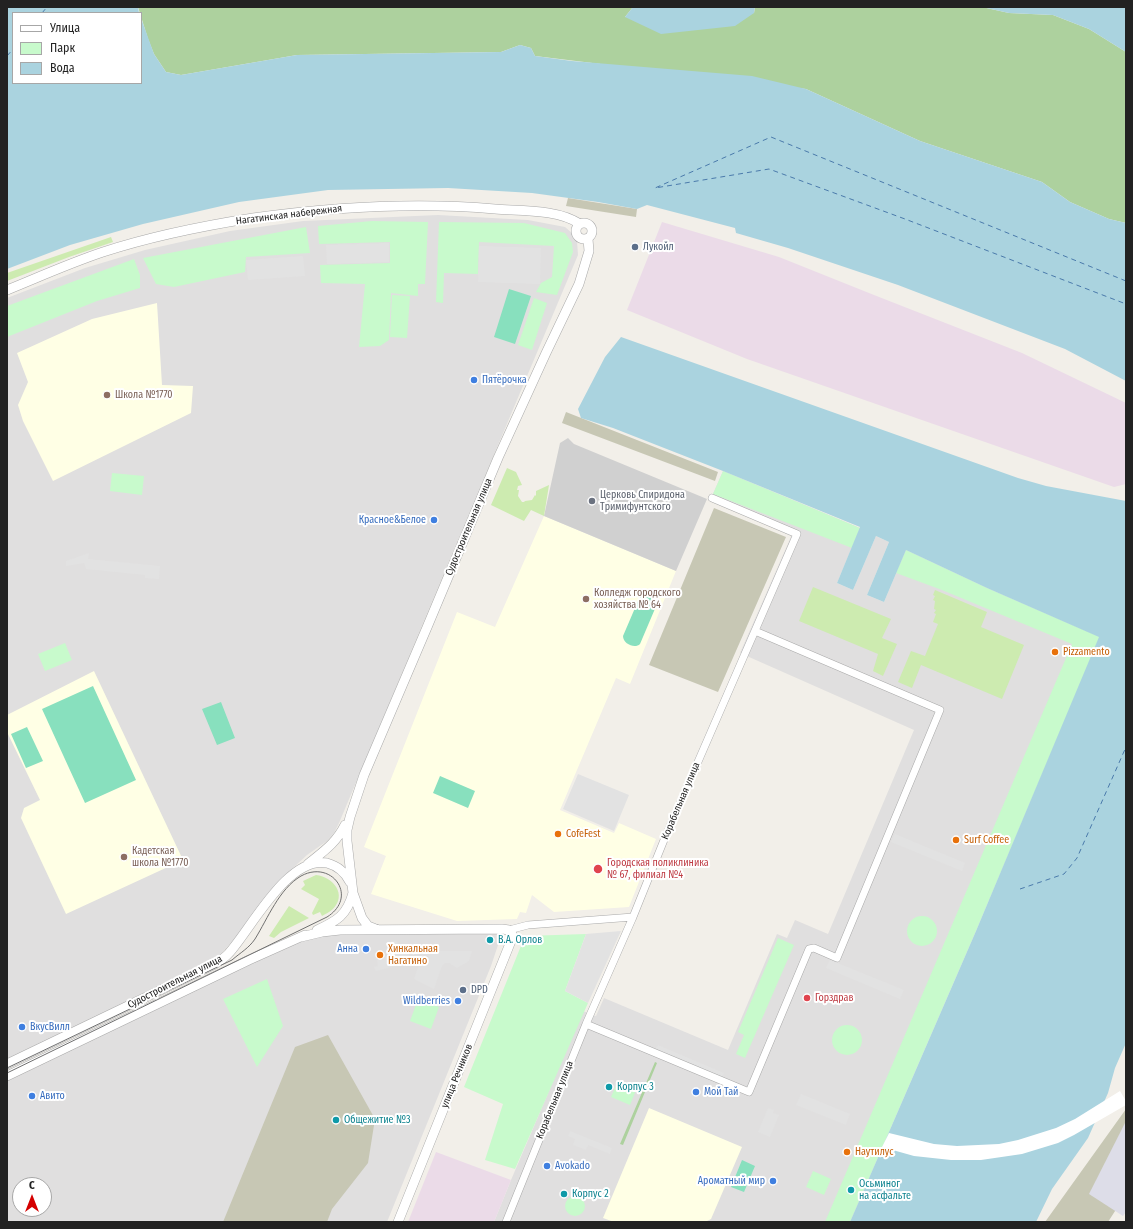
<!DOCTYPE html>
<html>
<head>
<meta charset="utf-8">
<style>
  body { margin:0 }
  #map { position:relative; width:1133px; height:1229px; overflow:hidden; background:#f2efe9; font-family:"Fira Sans Condensed",sans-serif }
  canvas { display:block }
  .frame { position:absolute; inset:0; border:8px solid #222; pointer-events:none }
  .legend { position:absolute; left:12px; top:12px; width:130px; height:72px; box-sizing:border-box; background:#fff; border:1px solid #a7a7a7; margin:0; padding:5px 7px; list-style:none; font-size:12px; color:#222 }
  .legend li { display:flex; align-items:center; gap:8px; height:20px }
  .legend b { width:20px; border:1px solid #a7a7a7 }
  .north { position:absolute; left:12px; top:1177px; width:40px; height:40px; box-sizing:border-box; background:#fff; border:1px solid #a7a7a7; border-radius:50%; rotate:0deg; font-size:11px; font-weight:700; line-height:16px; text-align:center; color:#222 }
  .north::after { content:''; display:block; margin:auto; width:14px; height:18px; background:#d40000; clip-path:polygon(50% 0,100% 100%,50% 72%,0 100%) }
</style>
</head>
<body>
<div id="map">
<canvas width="1133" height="1229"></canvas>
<div class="frame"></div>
<ul class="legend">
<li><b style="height:5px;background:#fff"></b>Улица</li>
<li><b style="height:11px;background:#c8facc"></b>Парк</li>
<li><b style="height:11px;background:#aad3df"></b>Вода</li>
</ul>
<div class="north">С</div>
</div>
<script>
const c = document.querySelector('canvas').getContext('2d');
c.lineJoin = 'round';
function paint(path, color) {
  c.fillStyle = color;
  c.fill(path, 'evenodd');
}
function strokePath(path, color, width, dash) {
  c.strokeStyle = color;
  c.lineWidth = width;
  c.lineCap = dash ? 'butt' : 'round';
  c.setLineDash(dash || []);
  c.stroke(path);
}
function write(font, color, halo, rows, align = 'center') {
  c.font = font + ' "Fira Sans Condensed",sans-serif';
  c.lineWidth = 4;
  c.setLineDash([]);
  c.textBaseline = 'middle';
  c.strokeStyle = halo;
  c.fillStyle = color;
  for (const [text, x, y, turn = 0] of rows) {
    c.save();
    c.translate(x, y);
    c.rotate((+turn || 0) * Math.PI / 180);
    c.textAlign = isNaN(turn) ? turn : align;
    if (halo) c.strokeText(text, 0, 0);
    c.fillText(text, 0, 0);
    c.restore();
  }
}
const residential = new Path2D(`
  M438,215L528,220L565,227L572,233L577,241L578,255L339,823L334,833L327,841L307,855L276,884L237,936L220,955L205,966L7,1060V298L85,268L145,250L230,231L303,221Z
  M723,471L860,528L837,583L853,590L876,536L889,542L867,595L884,602L906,550L987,588L1100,637L850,1222H494L511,1180L583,1011L596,1016L604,998L728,1050L777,934L787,938L795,920L828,934L914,730L740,653L793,532L712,496Z
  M497,932L499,934L500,939L491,966L387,1222H7V1080L295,943L332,934ZM20,1185H44V1209H20Z`);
const industrial = new Path2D(`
  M662,222L779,257L874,295L1022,353L1126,403V484L1114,487L747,359L627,310Z
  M436,1152L511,1180L494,1222H408Z`);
const education = new Path2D(`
  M157,303L162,385L193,386L191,413L53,481L23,421L18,405L28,382L17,353L92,319Z
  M544,516L676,571L630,684L616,678L560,810L614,833L619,823L656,839L629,907L554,912L532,895L526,913L520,912L517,919L457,921L371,894L386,856L364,847L457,612L495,627Z
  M94,671L183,860L66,914L21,818L24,808L40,800L7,732V715Z
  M649,1108L742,1147L711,1219L705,1222H614L603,1218Z`);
const religious = new Path2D(`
  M568,438L574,444L707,499L676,571L544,516L560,443Z`);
const construction = new Path2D(`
  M568,198L637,209L636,217L566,206Z
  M566,412L718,472L715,481L562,423Z
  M714,508L786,537L718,692L649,665Z
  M328,1035L375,1119L368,1163L332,1209L327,1222H223L295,1047Z
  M1126,1109V1166L1117,1208L1108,1222H1045Z`);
const grass = new Path2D(`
  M111,237L113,242L69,257L7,281V273Z
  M507,468L516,472L522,485L518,486L517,490H519L518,496L522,502H524L525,501L532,500L535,495L536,496V491L549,485L544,516L531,510L524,521L491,505Z
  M813,587L891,619L882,638L897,644L883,676L873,671L878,654L799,621Z
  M935,590L987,612L981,627L1024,645L1002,699L921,665L912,688L898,682L911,651L925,656L938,624L933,622L936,614L934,613L936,610L934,609L935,601L933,600L935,596L933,595Z
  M316,875C334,877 347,895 333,909C330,912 325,914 322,916L320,912L313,915L312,913L319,899L301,889L305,885L303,881Z
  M289,906L309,918L281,932L274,938L269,936Z`);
const forest = new Path2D(`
  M138,7H633L625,17L754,13L755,7H982L1009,13L1053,15L1089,29L1126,52V223L1109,219L1070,202L1042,182L920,141L806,89L535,56L531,48L520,45L501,52L297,55L181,75L166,72L154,54L148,39Z
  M655,1062L657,1063L623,1145L620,1144Z`);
const park = new Path2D(`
  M372,221L428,222L425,284H418V296L391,293L389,340L380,346L359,347L365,284L321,283L320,265L390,263V242L319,244L318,226Z
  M439,222L524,223L565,233L572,243L573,252L557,295L536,292L541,283L552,277L554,246L479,242L478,274L444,273L443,303L436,302Z
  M306,227L310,253L246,257L245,272L174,287L156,284L143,258Z
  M134,259L140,275V288L97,301L7,337V306Z
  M392,295L410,296L407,338L390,337Z
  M534,298L547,303L532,350L518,345Z
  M723,471L860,528L852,548L713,494Z
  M112,473L144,476L142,495L110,491Z
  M906,550L987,588L1100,637L976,931L850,1222H825L1072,644L942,590L896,573Z
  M65,643L72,660L45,671L38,654Z
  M907 931a15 15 0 1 1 30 0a15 15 0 1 1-30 0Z
  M586,934L565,991L588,1003L515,1169L485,1160L503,1104L464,1087L525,936Z
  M778,938L794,945L745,1058L736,1054L744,1035L738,1032Z
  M267,979L283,1026L257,1067L223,999Z
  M418,999L439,1007L431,1029L410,1021Z
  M832 1040a15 15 0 1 1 30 0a15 15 0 1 1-30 0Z
  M617,1083L636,1090L630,1105L611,1097Z
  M813,1171L831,1179L824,1195L806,1187Z
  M565 1206a10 10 0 1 1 20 0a10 10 0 1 1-20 0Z`);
const pitch = new Path2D(`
  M509,289L531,296L515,344L494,337Z
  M641,594C645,593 652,596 656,599L657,604L640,644C635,649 623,644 623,636Z
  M93,686L136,780L85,803L42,709Z
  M221,702L235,738L217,745L202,709Z
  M27,727L43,761L26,768L11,734Z
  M440,776L475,791L468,808L433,793Z
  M742,1160L755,1166L744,1192L731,1187Z`);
const parking = new Path2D(`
  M389,243V262L327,264L326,245Z
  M479,246L541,248L540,284L478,282Z
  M303,256L305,276L248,280L246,260Z
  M89,553L88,559L160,566L159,579L145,578V575L86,569L84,563L66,566V561Z
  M578,774L629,795L614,831L563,809Z
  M895,834L965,863L962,871L891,842Z
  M621,931L588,1003L565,991L586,934Z
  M396,940L399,945L410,949L408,963L376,971L374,967L378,966L377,958L394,955L391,941Z
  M430,951H472L469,961L457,968L449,963H445L442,966L434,989L414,979L422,955L428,958Z
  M830,960L904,990L900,999L826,968Z
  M658,1045L724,1073L722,1078L655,1050Z
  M801,1094L850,1114L846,1125L796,1105Z
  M768,1108L774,1110L773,1113L779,1115L770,1137L758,1132Z
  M570,1131L612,1148L610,1154L588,1145L586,1150L573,1145L575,1139L568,1136Z`);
const plaza = new Path2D(`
  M1126,1121V1212L1123,1216L1089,1194Z`);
const water = new Path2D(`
  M7,7H138L139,13H13V83H141V18L154,54L166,72L181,75L297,55L501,52L520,45L531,48L535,56L572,61L752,76L806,89L920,141L1042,182L1070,202L1109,219L1126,223V381L1065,349L898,285L788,248L736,233L735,228L647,205L637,209L598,202L532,193L448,188L328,190L239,202L143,224L70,245L7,269Z
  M633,7H755L754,13L735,26L661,34L625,17Z
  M982,7H1126V52L1089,29L1053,15L1009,13Z
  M621,337L1018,478L1046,486L1126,501V1043L1115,1068L1108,1093L1088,1138L1052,1189L1036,1222H850L976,931L1099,637L987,588L906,550L884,602L867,595L889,542L876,536L853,590L837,583L860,527L723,471L613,428L581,418L578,409L605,357Z`);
const pier = new Path2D(`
  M1120,1091L1126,1101V1105L1074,1135L1058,1143L1022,1154L981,1160H951L914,1156L882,1147L889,1133L934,1144L957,1146L999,1144L1018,1140L1056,1128L1075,1119Z`);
const ferry = new Path2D(`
  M42,13L47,7
  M7,56L13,49
  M1126,281L771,137L655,188L769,169L905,219L1126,304
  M1020,889L1064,874L1077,858L1126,747`);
const minor = new Path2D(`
  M509,930L528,925L633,917
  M586,1024L749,1092L809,949L814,948L837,958L940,710L755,631
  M506,1222L586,1024L633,917L664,840L797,534L712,498`);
const tertiary = new Path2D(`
  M576 231a8 8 0 1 1 16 0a8 8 0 1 1-16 0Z
  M7,290C39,277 70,263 103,252C152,236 202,226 253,218C333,207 415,202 495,209C521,211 558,209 580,224
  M308,864C324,851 336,843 345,825
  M317,930C337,921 347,915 353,893
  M378,930L368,926L362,918L353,893L347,841V830L350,817L364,775L428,625L498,458L546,353L579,284L589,251L588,239
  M301,937L322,932L340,930L502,929L509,930L513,936L398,1222
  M7,1064L215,964C219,961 225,958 229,953C251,929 288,855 327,863C338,866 345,872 350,882
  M7,1076L249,960L305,935`);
const tram = new Path2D(`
  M7,1068L232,960C240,953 249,948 255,939C268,918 279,889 301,876C332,859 359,897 327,917L7,1073`);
const markers = [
  [635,247,4,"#5c6f8a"],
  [474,380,4,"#3f7fe0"],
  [107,395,4,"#8d6e63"],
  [592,501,4,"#6b7280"],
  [434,520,4,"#3f7fe0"],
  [586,599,4,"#8d6e63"],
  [1055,652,4,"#e8710a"],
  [558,834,4,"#e8710a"],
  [956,840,4,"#e8710a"],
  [124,857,4,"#8d6e63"],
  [598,869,5,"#e0444e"],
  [490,940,4,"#0f9aa8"],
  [366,949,4,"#3f7fe0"],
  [380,955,4,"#e8710a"],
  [463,990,4,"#5c6f8a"],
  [807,998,4,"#e0444e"],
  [458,1001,4,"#3f7fe0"],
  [22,1027,4,"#3f7fe0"],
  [609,1087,4,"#0f9aa8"],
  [696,1092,4,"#3f7fe0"],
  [32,1096,4,"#3f7fe0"],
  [336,1120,4,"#0f9aa8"],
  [847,1152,4,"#e8710a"],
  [547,1166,4,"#3f7fe0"],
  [773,1181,4,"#3f7fe0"],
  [851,1190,4,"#0f9aa8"],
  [564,1194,4,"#0f9aa8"]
];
const streetNames = [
  ["Нагатинская набережная",289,215,-7],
  ["Судостроительная улица",469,527,-67],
  ["Корабельная улица",681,801,-67],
  ["Судостроительная улица",175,982,-27],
  ["улица Речников",457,1076,-68],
  ["Корабельная улица",555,1100,-68]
];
const serviceNames = [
  ["Лукойл",643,247],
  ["DPD",471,990]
];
const shopNames = [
  ["Пятёрочка",482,380],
  ["Красное&Белое",426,520,"right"],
  ["Анна",358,949,"right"],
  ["Wildberries",450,1001,"right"],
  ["ВкусВилл",30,1027],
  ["Мой Тай",704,1092],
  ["Авито",40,1096],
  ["Avokado",555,1166],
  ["Ароматный мир",765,1181,"right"]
];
const educationNames = [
  ["Школа №1770",115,395],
  ["Колледж городского",594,593],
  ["хозяйства № 64",594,605],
  ["Кадетская",132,851],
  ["школа №1770",132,863]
];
const worshipNames = [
  ["Церковь Спиридона",600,495],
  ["Тримифунтского",600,507]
];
const foodNames = [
  ["Pizzamento",1063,652],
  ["CofeFest",566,834],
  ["Surf Coffee",964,840],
  ["Хинкальная",388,949],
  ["Нагатино",388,961],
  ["Наутилус",855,1152]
];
const healthNames = [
  ["Городская поликлиника",607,863],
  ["№ 67, филиал №4",607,875],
  ["Горздрав",815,998]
];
const cultureNames = [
  ["В.А. Орлов",498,940],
  ["Корпус 3",617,1087],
  ["Общежитие №3",344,1120],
  ["Осьминог",859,1184],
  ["на асфальте",859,1196],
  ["Корпус 2",572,1194]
];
paint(residential, '#e0dfdf');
paint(industrial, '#ebdbe8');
paint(education, '#ffffe5');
paint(religious, '#d0d0d0');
paint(construction, '#c7c7b4');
paint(grass, '#cdebb0');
paint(forest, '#add19e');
paint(park, '#c8facc');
paint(pitch, '#88e0be');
paint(parking, '#e2e2e2');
paint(plaza, '#dddde8');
paint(water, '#aad3df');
paint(pier, '#fff');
strokePath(ferry, '#4a7aab', 1, [5, 4]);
strokePath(minor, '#a9a9a9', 8);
strokePath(tertiary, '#a9a9a9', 10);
strokePath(minor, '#fff', 7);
strokePath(tertiary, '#fff', 9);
strokePath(tram, '#707070', 1);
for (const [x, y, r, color] of markers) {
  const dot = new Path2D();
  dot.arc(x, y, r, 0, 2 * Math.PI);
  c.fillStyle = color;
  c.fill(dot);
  strokePath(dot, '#fff', 1.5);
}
write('10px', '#222', '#fff', streetNames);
write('10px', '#4e5e75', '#fff', serviceNames, 'left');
write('10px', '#366cbe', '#fff', shopNames, 'left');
write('10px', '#785e54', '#fff', educationNames, 'left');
write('10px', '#5b616d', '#fff', worshipNames, 'left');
write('10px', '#c56008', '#fff', foodNames, 'left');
write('10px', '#be3a42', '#fff', healthNames, 'left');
write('10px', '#0d838f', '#fff', cultureNames, 'left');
</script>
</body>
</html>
